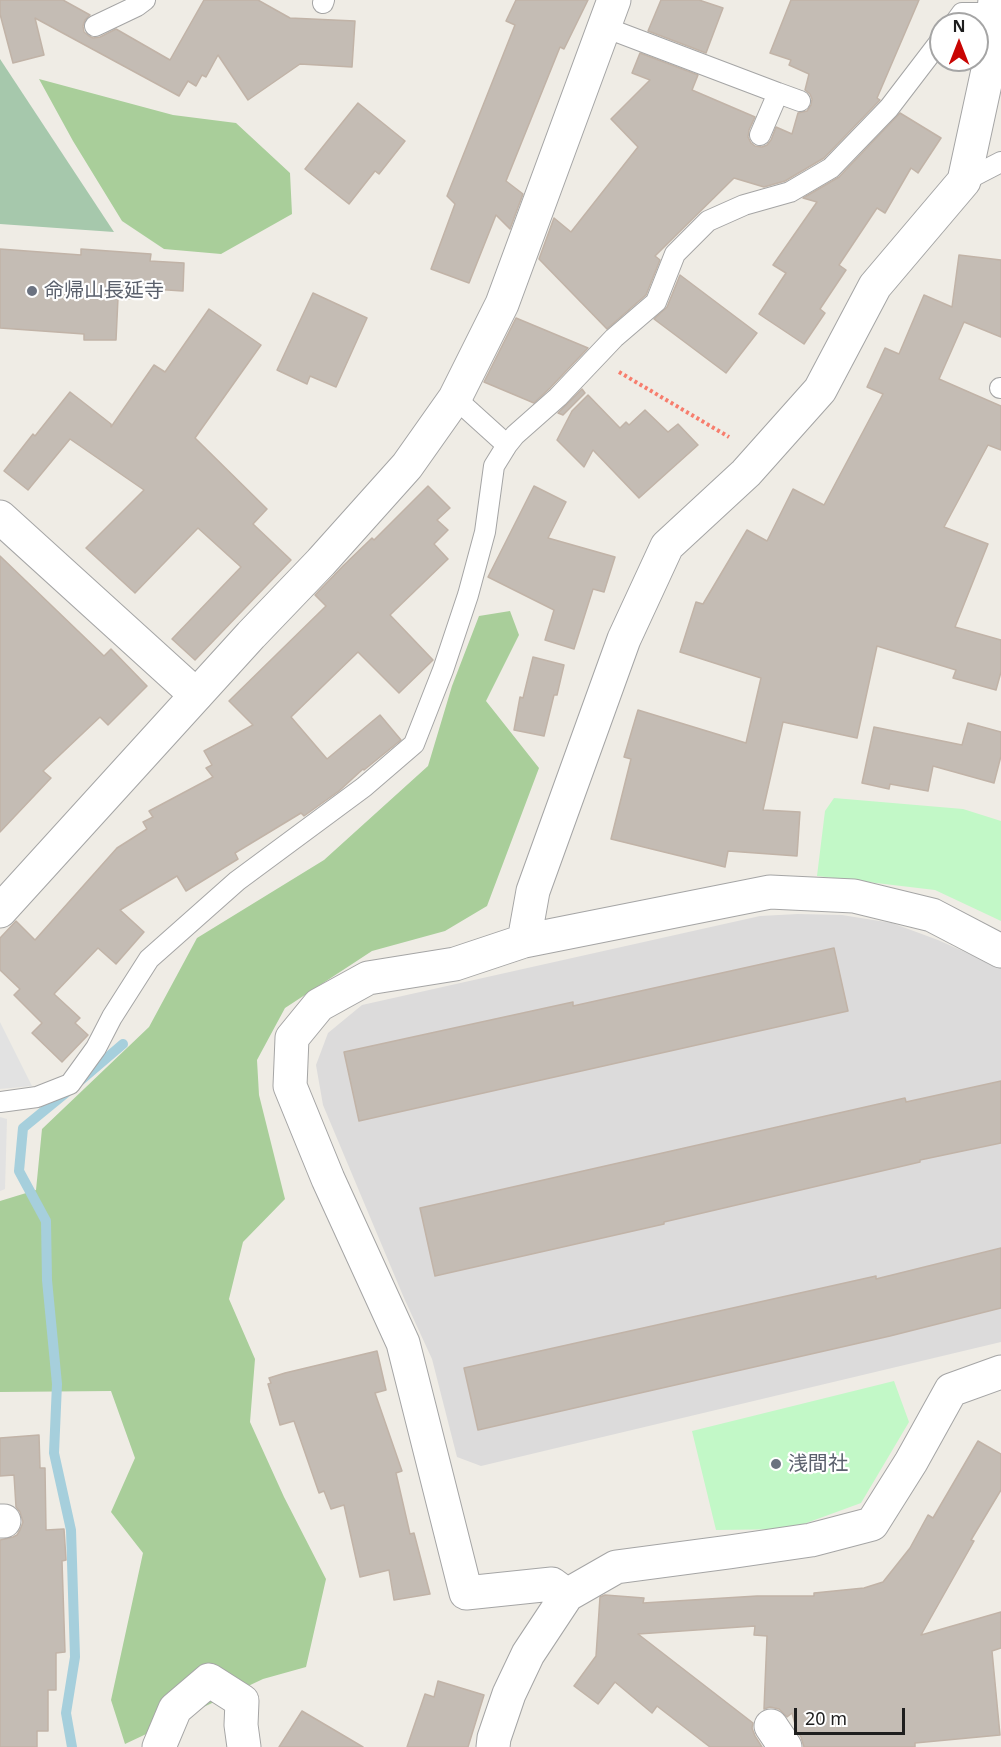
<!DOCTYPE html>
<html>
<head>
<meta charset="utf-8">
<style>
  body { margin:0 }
  #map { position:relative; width:1001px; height:1747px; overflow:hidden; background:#efece5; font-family:"Noto Sans",sans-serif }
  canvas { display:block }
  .north { position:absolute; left:929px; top:12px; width:60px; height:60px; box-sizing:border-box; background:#fff; border:2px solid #a5a5a5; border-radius:50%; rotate:0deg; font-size:16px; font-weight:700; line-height:24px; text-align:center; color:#1e1e1e }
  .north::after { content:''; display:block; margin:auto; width:21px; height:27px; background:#c90503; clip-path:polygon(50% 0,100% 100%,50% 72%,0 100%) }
  .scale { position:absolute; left:794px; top:1708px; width:111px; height:27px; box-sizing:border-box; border:3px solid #1e1e1e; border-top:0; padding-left:8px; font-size:18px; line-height:21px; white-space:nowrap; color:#1e1e1e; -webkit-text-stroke:4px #fff; paint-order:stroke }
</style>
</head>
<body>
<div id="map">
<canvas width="1001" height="1747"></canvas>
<div class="north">N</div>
<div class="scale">20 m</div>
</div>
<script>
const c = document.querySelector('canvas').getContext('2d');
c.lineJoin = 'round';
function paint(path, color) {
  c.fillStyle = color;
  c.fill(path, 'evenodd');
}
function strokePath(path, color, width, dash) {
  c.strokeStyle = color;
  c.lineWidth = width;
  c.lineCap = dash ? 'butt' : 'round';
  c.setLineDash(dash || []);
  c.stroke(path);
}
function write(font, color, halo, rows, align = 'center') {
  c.font = font + ' "Noto Sans","Noto Sans JP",sans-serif';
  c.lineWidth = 4.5;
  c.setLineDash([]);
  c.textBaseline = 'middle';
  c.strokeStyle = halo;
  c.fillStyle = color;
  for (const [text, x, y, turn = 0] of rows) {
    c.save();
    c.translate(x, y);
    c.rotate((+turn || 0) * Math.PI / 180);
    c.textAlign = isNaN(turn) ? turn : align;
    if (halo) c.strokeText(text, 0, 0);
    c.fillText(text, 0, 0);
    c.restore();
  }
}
const residential = new Path2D(`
  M798,914L842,915L892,923L938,940L1001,968V1342L481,1466L457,1457L432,1359L404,1298L323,1105L316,1065L328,1033L362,1005L760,916Z`);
const forest = new Path2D(`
  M39,79L173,115L236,123L290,173L292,214L221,254L164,249L122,221L73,141Z
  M510,611L519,635L486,701L539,768L487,906L445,931L372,951L285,1008L257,1060L259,1095L285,1199L243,1242L229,1299L255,1359L250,1422L284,1497L326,1579L306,1667L263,1679L125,1744L111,1700L143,1553L111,1512L135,1458L111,1391L0,1392V1201L36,1190L42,1129L149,1027L197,938L324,860L428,766L452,686L479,616Z`);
const cemetery = new Path2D(`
  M0,59L114,232L0,224Z`);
const park = new Path2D(`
  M834,798L963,809L1001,821V921L935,890L817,876L825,811Z
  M894,1381L909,1422L861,1503L790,1529L716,1530L692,1431Z`);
const parking = new Path2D(`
  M0,1022L32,1086L0,1089Z
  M0,1117L7,1119L5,1189L0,1191Z`);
const stream = new Path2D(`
  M81,1080L123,1044
  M67,1092L23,1128L19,1171L46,1221L47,1280L57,1384L54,1453L71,1530L75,1657L66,1713L72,1747`);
const building = new Path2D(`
  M0,0H63L90,15L85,20L83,26L84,32L89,36L93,38L100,37L116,29L170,60L204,0H258L290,18L355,21L352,67L300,64L248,100L218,55L206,77L202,75L196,86L188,81L179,96L35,18L44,55L13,63L0,14Z
  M516,0H588L564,49L560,47L506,181L523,194L510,229L496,215L469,283L431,269L455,204L447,196L515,25L506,21Z
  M661,0H699L723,8L706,53L648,31Z
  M791,0H919L877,98L880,100L824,158L785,181L764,187L734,178L655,256L660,260L646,295L607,329L539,259L554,218L571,232L638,147L611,119L650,80L632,73L640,53L698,75L692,90L755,117L749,130L748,137L751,143L755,146L762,147L767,145L771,140L776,127L792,134L798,113L807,111L811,105L812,99L810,94L805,90L809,74L789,65L791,60L770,53Z
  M358,103L405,141L379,174L375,171L349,204L305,169Z
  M900,113L941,138L918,173L911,168L885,213L877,208L839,265L846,270L820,309L825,313L804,344L759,314L786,273L773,265L817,202L803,198L839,177Z
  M0,249L81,255V249L151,254L150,261L184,263L183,291L136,288V299L118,298L116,340H84V334L0,328Z
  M959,255L1001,260V337L964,322L939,379L1001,406V450L988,445L944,527L988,544L955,627L1001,640V672L996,690L953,678L956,670L877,646L857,738L783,722L763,810L800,812L797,856L728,851L725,867L611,839L631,759L624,757L638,710L746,743L761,678L680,652L696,602L703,604L747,530L767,541L793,489L824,505L883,394L867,387L885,348L899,354L924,295L952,307Z
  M680,275L757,333L726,373L654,319L667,307Z
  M313,293L367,318L336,387L310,376L307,384L277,370Z
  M209,309L261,345L195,438L267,509L253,524L291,560L195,660L172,639L241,567L198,528L135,593L86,548L144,490L70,439L28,490L4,471L33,434L35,436L70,392L111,424V427L154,365L165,372Z
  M516,318L588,348L550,388L534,403L484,382Z
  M582,389L585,393L563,415L558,413Z
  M588,395L620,428L626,422L629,425L645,410L668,432L678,424L698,445L639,498L593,450L584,467L557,440L572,411Z
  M428,486L450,508L437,520L448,530L434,544L448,559L390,615L433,660L399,693L358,652L291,717L327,759L380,715L401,740L364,770L363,769L339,791L304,816L301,813L235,853L238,859L186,891L177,876L120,910L144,932L116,964L98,948L54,994L80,1018L75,1023L88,1035L62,1062L32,1033L42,1023L14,995L20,989L0,970V938L16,921L35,940L117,848L147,829L143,822L153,817L149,811L213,777L206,768L212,765L204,751L253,725L229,701L326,606L315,595L343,566L372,538L374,540Z
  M534,486L566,502L548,538L615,557L604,592L593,589L574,649L545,640L554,610L488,577Z
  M0,556L104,656L111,649L147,686L108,725L100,717L43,771L51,778L0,832Z
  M533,657L564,665L557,695H554L544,736L514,730L520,697L523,698Z
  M968,723L1001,732V756L994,783L933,766L928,791L890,784L889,789L862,783L874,727L962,745Z
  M834,948L848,1011L359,1121L344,1052L573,1002V1006Z
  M1001,1081V1143L920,1160V1162L664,1222V1224L435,1276L420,1208L905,1098L906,1102Z
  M1001,1248V1308L890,1336L478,1430L464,1368L876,1276V1279Z
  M377,1351L386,1390L375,1393L402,1471L396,1473L410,1534L414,1533L430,1594L394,1600L389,1570L360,1577L344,1505L331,1509L324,1491L319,1493L294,1421L280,1425L268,1384L271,1383L269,1378L285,1373Z
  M39,1435L40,1468H45L46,1530L64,1529L66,1560L62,1561L65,1652L56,1653V1690H48V1731H37V1747H0V1540L13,1537L17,1535L20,1530L23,1522L20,1512L16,1507L14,1475L0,1476V1438Z
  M978,1441L1001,1454V1490L971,1540L974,1541L921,1635L1001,1612V1648L992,1651L1000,1735L915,1743V1747H804L801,1737L797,1731L792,1713L787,1717L779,1709L770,1707L764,1709L767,1636L754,1635L755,1626L638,1634L753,1723L752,1728L755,1736L762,1747H710L657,1706L652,1713L615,1682L598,1704L574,1686L596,1656L600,1597L605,1595L644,1598L643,1603L757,1596H814V1593L864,1588L883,1582L910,1548L928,1515L933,1518Z
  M438,1681L484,1695L468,1747H407L425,1694L434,1697Z
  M302,1711L363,1747H279Z`);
const path = new Path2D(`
  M619,372L729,437`);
const service = new Path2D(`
  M323,3L324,0
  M954,24L962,13H1001
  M95,26L137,6L145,0
  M604,27L778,93L760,135
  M778,93L800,101
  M964,181L1001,162
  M1000,388H1001
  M455,398L507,445
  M0,1102L37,1097L70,1084L96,1048L112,1017L149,959L237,881L364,787L414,744L443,670L468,595L485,532L494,466L507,445L515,435L558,397L614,338L656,302L675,254L708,221L744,205L790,192L831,168L889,108L941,40`);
const minor = new Path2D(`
  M0,517L196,695
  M524,941L770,892L854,896L932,915L1001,951
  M0,1521H4
  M567,1595L552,1584L466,1593L403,1343L328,1179L290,1086L292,1038L319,1005L368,978L455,964L524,941L533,891L624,639L667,546L746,473L820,390L875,286L964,181L988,70L995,0
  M771,1726L785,1747
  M159,1747L175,1709L209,1680L242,1701L241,1725L244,1747
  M493,1747L494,1738L509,1694L528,1654L567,1595L616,1567L729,1552L811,1540L872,1524L911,1462L951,1390L1001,1372`);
const tertiary = new Path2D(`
  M0,911L251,635L321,562L407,466L455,398L502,304L614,0`);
const markers = [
  [32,291,6,"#6b7280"],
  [776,1464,6,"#6b7280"]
];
const worshipNames = [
  ["命帰山長延寺",44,291],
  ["浅間社",788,1464]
];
paint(residential, '#dcdbdb');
paint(forest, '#a9ce9a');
paint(cemetery, '#a6c8ac');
paint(park, '#c2f8c7');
paint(parking, '#e2e2e2');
strokePath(stream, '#a6cfdc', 10);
paint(building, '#c4bcb4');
strokePath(building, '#c1b3a7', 1.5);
strokePath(service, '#a5a5a5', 22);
strokePath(minor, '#a5a5a5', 35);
strokePath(tertiary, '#a5a5a5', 35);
strokePath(path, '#f77d6d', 4, [3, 3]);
strokePath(service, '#fff', 20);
strokePath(minor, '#fff', 33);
strokePath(tertiary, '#fff', 33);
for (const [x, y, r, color] of markers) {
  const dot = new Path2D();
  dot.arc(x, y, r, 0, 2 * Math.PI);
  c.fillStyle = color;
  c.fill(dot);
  strokePath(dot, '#fff', 2);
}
write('20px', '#5b616d', '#fff', worshipNames, 'left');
</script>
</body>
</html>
